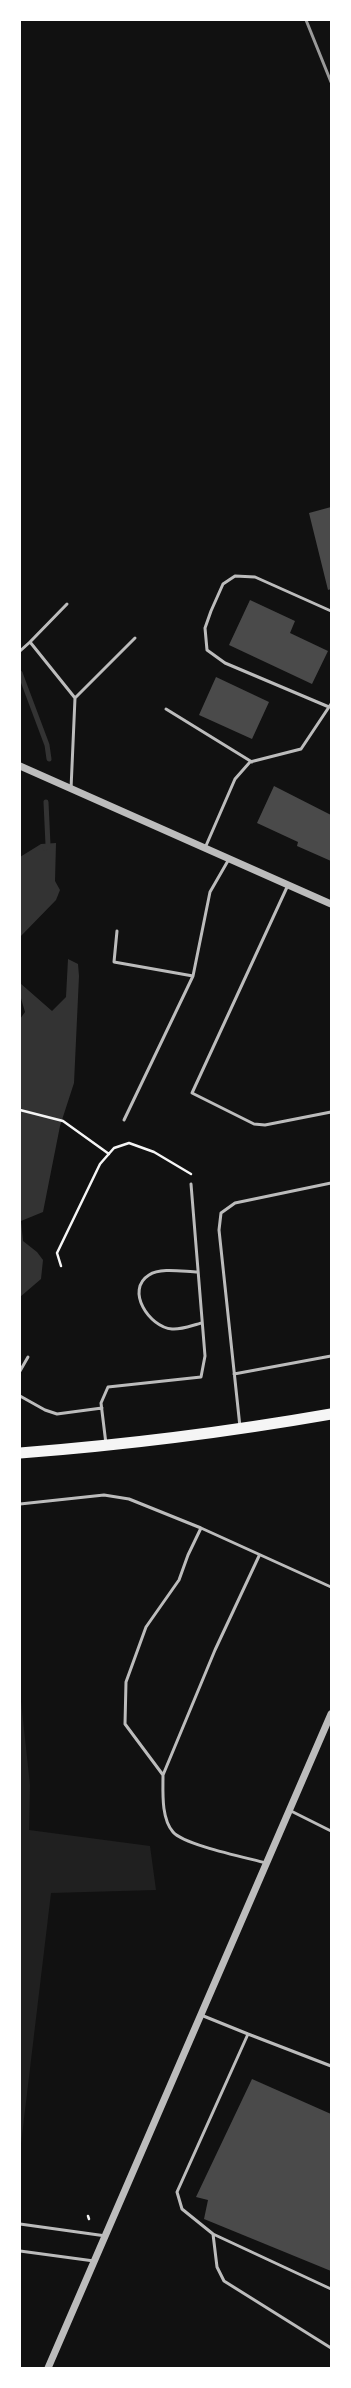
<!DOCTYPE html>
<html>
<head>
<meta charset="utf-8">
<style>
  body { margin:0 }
  #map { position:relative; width:351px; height:2388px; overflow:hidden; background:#111; font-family:"Roboto Condensed",sans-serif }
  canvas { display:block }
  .frame { position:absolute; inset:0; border:21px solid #fff; pointer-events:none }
</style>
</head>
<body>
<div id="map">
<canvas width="351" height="2388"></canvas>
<div class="frame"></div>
</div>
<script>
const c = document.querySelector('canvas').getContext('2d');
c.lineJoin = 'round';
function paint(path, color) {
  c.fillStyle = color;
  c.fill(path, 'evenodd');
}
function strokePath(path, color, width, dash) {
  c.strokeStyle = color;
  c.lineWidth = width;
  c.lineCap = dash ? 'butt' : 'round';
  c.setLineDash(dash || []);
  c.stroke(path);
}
const green = new Path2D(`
  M20,1692L30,1785L29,1830L150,1846L156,1890L51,1893L20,2152Z`);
const water = new Path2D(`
  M56,843L55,881L60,890L56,900L20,937V857L41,844Z
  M68,959L78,964L79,976L74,1083L60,1126L43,1212L21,1221L23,1241L37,1252L43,1260L41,1279L20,1297V1019L25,1012L20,995V983L52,1011L66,997Z`);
const stream = new Path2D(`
  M20,673L47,745L49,759
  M45,848L48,845L46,802`);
const building = new Path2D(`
  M331,507V589L328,590L309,513Z
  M250,600L295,621L290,633L328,651L312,684L229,645Z
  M216,677L269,702L252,739L199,715Z
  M274,786L331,815V861L297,846L298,842L257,823Z
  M252,2079L331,2114V2271L204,2219L208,2200L196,2197Z`);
const path = new Path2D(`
  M20,1110L63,1121L109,1154
  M61,1266L57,1253L100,1164L114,1148L129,1143L154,1152L191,1174
  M88,2216L89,2219`);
const service = new Path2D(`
  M67,604L30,642L75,698L71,789
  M20,651L30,642
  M75,698L135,638
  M329,707L225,663L207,650L205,628L211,611L223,584L235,576L255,577L331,611
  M166,709L252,762
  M205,848L235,779L250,762L301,749L331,704
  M288,885L192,1093L254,1124L265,1125L331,1112
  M117,931L114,962L193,976
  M124,1120L193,976L210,892L229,859
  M198,1272C185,1272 161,1267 149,1275C125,1290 149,1327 172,1329C181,1330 193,1325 202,1323
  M20,1371L28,1357
  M234,1374L331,1356
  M20,1396L45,1410L57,1414L102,1408
  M240,1427L219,1230L221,1213L235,1203L331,1183
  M106,1444L101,1403L108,1387L201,1377L205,1356L191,1184
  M20,1504L104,1495L129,1499L201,1528L331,1587
  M259,1556L215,1650L163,1775C163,1792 161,1818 173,1832C184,1845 248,1858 266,1863
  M163,1775L125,1724L126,1682L146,1627L179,1580L188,1555L201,1528
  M289,1810L331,1831
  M201,2015L248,2034L177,2192L182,2209L213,2234L217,2267L224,2281L331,2348
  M248,2034L331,2066
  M20,2224L106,2236
  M213,2234L331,2289
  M20,2251L94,2261`);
const tertiary = new Path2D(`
  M20,766L331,904
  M48,2368L331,1714`);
const trunk = new Path2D(`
  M20,1453C124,1445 228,1432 331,1414`);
const rail = new Path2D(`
  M306,20L331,82`);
paint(green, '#202020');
paint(water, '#333');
strokePath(stream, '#333', 5);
paint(building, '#4a4a4a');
strokePath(path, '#f5f5f5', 2.5);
strokePath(service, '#bcbcbc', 3);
strokePath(tertiary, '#bcbcbc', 7);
strokePath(trunk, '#f5f5f5', 11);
strokePath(rail, '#9a9a9a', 3);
</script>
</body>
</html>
